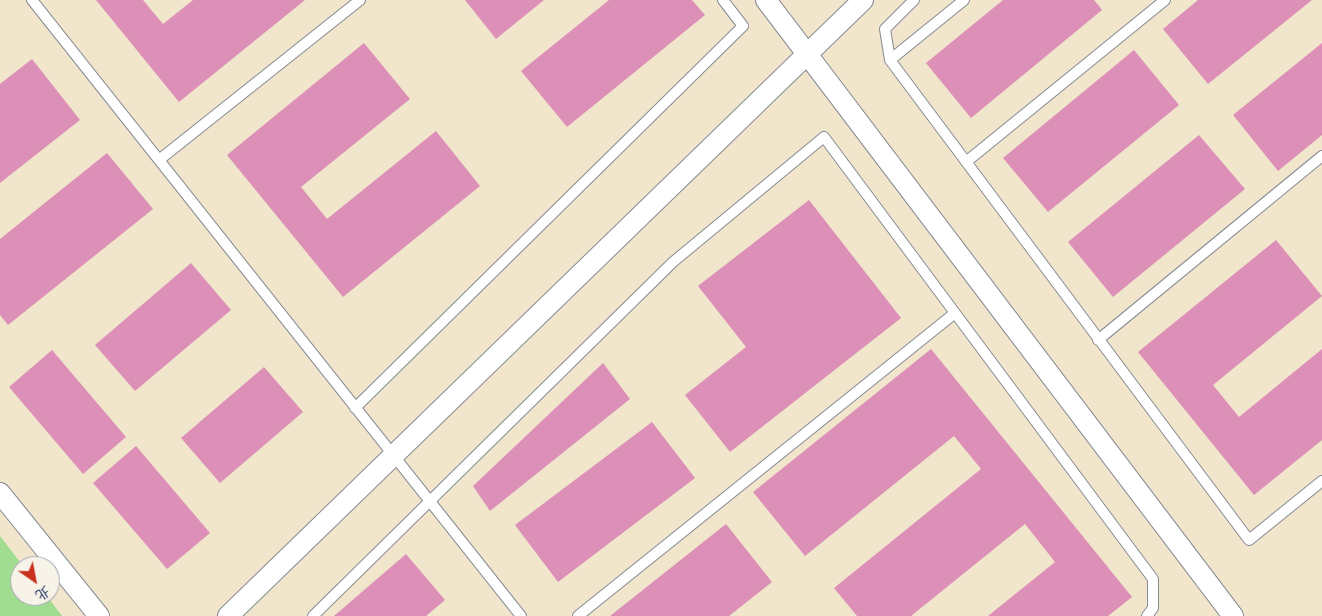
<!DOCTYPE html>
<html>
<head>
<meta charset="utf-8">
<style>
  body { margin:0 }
  #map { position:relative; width:1322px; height:616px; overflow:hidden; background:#f1e5cb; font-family:Sriracha,"LXGW WenKai TC",sans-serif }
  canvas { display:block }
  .north { position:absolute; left:10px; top:556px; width:50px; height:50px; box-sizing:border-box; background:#f7f3e8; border:1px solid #9fa5b1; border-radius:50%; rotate:147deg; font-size:14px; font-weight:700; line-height:20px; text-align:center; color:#1b2f5e }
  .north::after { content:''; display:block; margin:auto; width:18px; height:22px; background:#c8321e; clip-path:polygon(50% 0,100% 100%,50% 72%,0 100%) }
</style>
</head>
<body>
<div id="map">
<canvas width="1322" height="616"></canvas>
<div class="north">北</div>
</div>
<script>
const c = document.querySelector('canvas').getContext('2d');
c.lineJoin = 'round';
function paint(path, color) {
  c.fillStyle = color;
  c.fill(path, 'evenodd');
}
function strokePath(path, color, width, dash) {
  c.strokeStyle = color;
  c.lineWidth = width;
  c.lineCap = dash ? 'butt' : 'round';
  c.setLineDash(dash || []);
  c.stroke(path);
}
const green = new Path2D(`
  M0,536L23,566H20V596H47L62,616H0Z`);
const building = new Path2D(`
  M96,0H143L163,24L193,0H305L179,102Z
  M465,0H544L496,39Z
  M609,0H692L705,15L567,127L521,71Z
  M1003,0H1094L1102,10L971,118L926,63Z
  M1198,0H1312L1208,84L1163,29Z
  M364,43L410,99L301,187L327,219L436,131L480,186L343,297L227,155Z
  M1322,43V135L1278,171L1233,115Z
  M1134,50L1179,105L1048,212L1003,158Z
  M32,59L80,120L0,183V84Z
  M1199,135L1245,189L1113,297L1068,242Z
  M107,153L153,209L8,325L0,315V239Z
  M809,200L901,318L730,452L685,395L746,347L698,286Z
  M1276,240L1322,296L1213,385L1239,417L1322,349V440L1254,495L1138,352Z
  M191,263L231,310L135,391L95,345Z
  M931,349L1132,597L1108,616H988L1055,562L1025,524L911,616H857L834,588L981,469L954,436L805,556L753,492Z
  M52,350L126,437L83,474L9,387Z
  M603,363L630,399L490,511L473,486Z
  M264,367L303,412L220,483L181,438Z
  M652,422L695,478L558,582L515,525Z
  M136,446L210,533L167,569L93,483Z
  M726,524L772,582L729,616H610Z
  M406,554L445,600L426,616H334Z`);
const service = new Path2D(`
  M32,0L521,616
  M914,0L885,29L890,60L1249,540L1322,481
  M890,60L964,0
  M159,160L360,0
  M966,162L1165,0
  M1098,340L1322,156
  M355,408L743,26L723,0
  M313,616L673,262L824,137L1153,579V608L1147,616
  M578,616L955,313`);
const minor = new Path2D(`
  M766,0L1233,616
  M0,493L99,616
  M228,616L863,0`);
paint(green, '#a0dd91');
paint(building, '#dc8fb7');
strokePath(service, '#868a94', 12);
strokePath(minor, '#868a94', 22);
strokePath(service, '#fff', 10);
strokePath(minor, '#fff', 20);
</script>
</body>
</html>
